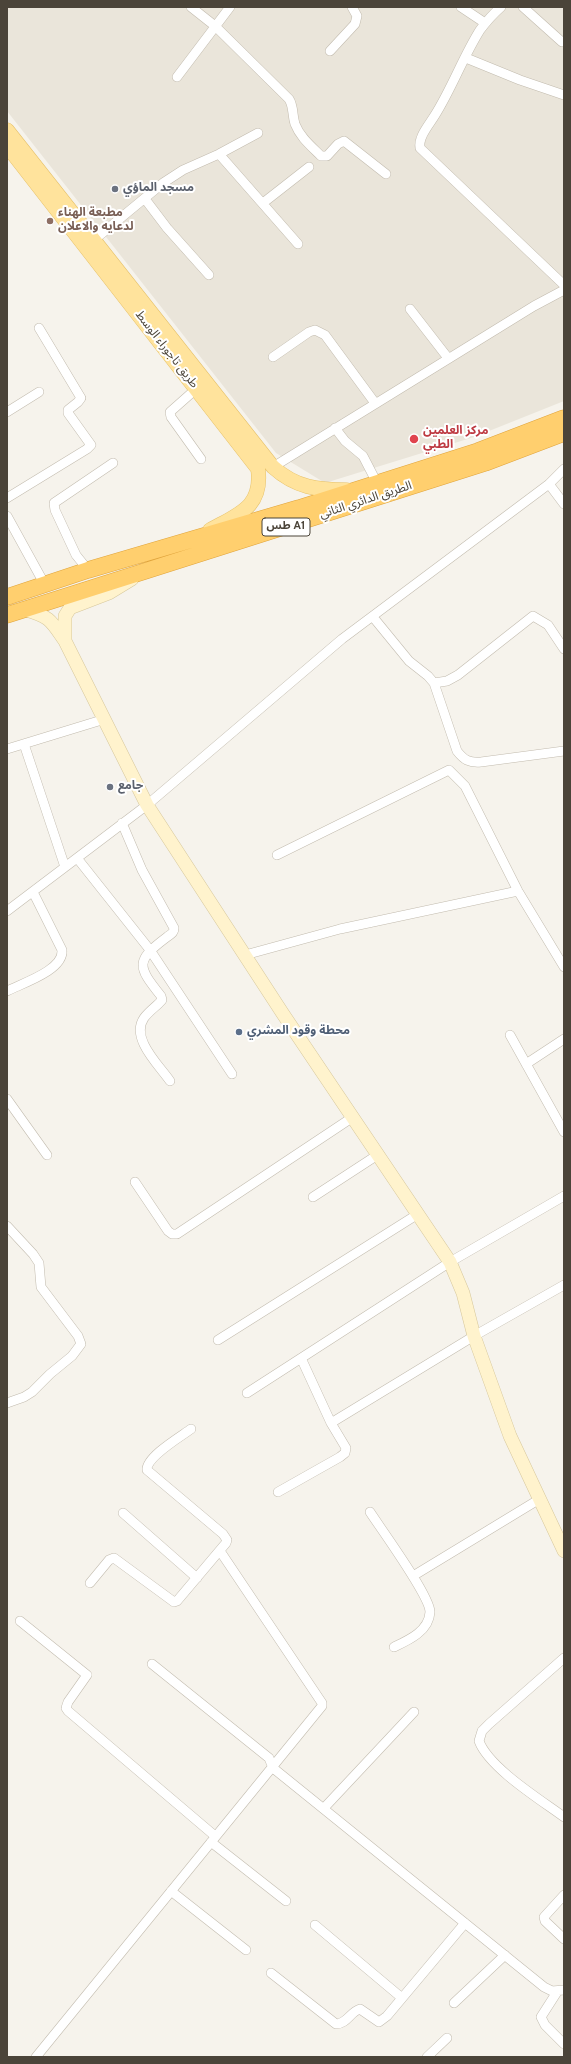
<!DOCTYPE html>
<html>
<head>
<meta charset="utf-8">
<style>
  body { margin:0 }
  #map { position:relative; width:571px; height:2064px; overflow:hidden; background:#f6f3ec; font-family:Overpass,sans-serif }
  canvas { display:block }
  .frame { position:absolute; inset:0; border:8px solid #4b4439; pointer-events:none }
</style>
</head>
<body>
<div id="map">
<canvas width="571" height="2064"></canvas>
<div class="frame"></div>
</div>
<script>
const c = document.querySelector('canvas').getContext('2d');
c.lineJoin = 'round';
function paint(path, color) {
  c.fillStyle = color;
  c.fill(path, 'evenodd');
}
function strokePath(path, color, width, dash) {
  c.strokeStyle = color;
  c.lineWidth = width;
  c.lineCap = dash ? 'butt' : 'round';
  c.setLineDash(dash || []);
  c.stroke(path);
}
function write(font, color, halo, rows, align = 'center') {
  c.font = font + ' Overpass,"Noto Sans Arabic",sans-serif';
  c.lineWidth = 4;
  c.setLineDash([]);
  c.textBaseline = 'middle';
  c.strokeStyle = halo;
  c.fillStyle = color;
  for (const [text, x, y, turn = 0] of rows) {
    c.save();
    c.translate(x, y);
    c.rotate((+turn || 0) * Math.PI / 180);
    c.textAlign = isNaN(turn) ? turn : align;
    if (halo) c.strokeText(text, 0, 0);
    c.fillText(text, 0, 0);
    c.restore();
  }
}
const residential = new Path2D(`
  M7,7H564V401L474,437L325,483L276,453L7,111Z`);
const street = new Path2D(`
  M191,7L215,26L289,99C294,107 292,115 295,124C300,137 311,146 321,156H327L338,144L344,141L386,174
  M461,7L485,23
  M501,7C493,14 486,22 480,30C463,57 452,88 435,115C429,125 418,137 420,148L564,285
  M523,7L562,42
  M330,51L355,24L357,16L352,7
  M466,58L520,80L564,95
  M177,77L230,7
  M219,154L298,244
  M145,199L167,228L209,275
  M263,203L309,167
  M94,240L163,183L183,170L219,154L258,133
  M410,309L448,358
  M273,357L309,332L315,330L325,335L375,403
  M196,389L170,412L171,417L201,459
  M7,412L39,392
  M335,428L345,441L363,456L377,483
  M273,467L534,306L564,290
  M549,484L564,504
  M7,498L87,449L91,445L68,413V410L78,402L81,398L39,328
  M7,516L45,585
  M88,570L76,555L55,510L54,503L113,463
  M373,617L409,661L428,676L434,683L457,751C464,760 469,763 481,762L564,751
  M434,683L447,681L458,675L533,616L548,625L564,649
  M24,744L65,867
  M7,749L105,719
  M122,823L142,870L174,928C174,933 171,934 167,937C135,961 137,966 161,996L162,1000C157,1006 149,1011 144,1018C130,1038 159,1065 170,1081
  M277,855L449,770L465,786L518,891L564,967
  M77,858L150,950L232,1074
  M7,911L147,805L342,639L549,484L564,469
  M245,955L340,929L518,891
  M7,991C23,983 64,970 62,950L33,892
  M510,1035L564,1132
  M526,1064L564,1039
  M7,1099L47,1155
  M135,1182L168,1231L172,1234H177L353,1117
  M313,1197L379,1154
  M7,1226L33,1254L39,1263L41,1287L78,1336L81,1344L72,1356L50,1374L32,1392L24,1397L7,1403
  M218,1340L418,1214
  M247,1393L450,1262L564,1196
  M331,1423L474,1336L564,1285
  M278,1492L340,1457L345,1453L346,1448L331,1423L301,1358
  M370,1512C381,1529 430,1596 430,1612C429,1631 409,1640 394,1647
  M123,1513L197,1578
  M413,1576L538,1500
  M90,1583L109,1560L114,1558L174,1602L177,1601L226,1543L227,1540L223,1534L147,1470C146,1457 180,1437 191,1429
  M20,1621L87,1675L68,1702L66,1708L68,1711L215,1836
  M564,1658L489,1724L482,1731L479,1741C489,1768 541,1800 564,1817
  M152,1664L269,1758L273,1768L544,1987L552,1991L564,1990
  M324,1808L414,1712
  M211,1842L286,1901
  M171,1891L246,1950
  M564,1895L544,1917L545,1921L564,1939
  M315,1925L402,1998
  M271,1973L336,2024C347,2024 350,2012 360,2009L379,2022L387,2016L465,1923
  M557,1992L541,2017L545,2025L564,2044
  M454,2003L505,1955
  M36,2057L322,1706V1703L220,1551
  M427,2057L447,2038`);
const secondary = new Path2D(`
  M26,610C51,617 51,621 65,641L147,805L283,1014L450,1262L463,1293L474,1336L510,1436L564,1551
  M65,641V616L70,608L109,593L132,579`);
const primary = new Path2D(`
  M7,130L273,467C296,488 318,490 347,490
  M7,146L258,469C263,507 239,514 210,530`);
const highway = new Path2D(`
  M7,597L88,570L299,508L478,451L564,418
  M7,615L485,463L564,433`);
const markers = [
  [115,189,4,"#6b7280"],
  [50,221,4,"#8d6e63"],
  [414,439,5,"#e0444e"],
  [110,787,4,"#6b7280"],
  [239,1032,4,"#5c6f8a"]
];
const shields = [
  [286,527,48]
];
const shieldNames = [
  ["طس A1",286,527]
];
const worshipNames = [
  ["مسجد الماؤي",123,189],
  ["جامع",118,787]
];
const educationNames = [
  ["مطبعة الهناء",58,214],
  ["لدعايه والاعلان",58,228]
];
const streetNames = [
  ["طريق تاجوراء الوسط",166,350,52],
  ["الطريق الدائري الثاني",366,501,-18]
];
const healthNames = [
  ["مركز العلمين",423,432],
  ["الطبي",423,446]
];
const serviceNames = [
  ["محطة وقود المشري",247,1032]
];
paint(residential, '#eae5da');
strokePath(street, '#c2bbae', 10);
strokePath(secondary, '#d6c79b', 14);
strokePath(primary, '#e6c16a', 15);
strokePath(highway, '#e0a43c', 17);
strokePath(street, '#fff', 9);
strokePath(secondary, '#fff3cd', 13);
strokePath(primary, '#ffe39c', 14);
strokePath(highway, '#ffcf6e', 16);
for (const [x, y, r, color] of markers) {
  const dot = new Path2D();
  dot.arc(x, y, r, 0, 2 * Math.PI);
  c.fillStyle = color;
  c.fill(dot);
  strokePath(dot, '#fff', 1.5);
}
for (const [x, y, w] of shields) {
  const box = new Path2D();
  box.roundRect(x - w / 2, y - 9, w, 18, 3);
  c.fillStyle = '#fff';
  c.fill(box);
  strokePath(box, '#4b4439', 1);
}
write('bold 11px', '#4b4439', null, shieldNames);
write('bold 12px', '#5b616d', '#fff', worshipNames, 'left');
write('bold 12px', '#785e54', '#fff', educationNames, 'left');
write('12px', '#4b4439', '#fff', streetNames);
write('bold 12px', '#be3a42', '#fff', healthNames, 'left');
write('bold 12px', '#4e5e75', '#fff', serviceNames, 'left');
</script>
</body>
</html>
